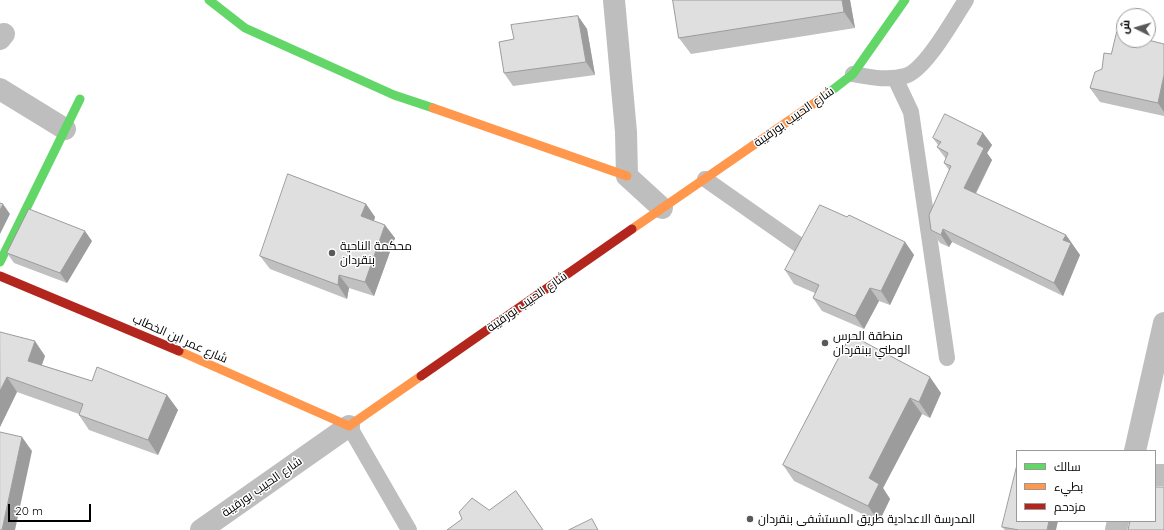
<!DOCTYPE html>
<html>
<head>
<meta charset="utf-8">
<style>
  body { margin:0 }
  #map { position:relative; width:1164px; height:530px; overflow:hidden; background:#fff; font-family:Quicksand,Cairo,sans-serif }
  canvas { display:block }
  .legend { position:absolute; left:1016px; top:450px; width:140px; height:72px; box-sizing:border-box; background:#fff; border:1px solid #999; margin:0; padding:5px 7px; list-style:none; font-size:12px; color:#000 }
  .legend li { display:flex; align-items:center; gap:8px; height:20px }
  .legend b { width:20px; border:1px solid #999 }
  .north { position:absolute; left:1116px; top:8px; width:40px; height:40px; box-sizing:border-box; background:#fff; border:1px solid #999; border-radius:50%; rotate:275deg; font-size:11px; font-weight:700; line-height:16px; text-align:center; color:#000 }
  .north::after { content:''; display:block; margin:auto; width:14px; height:18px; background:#595959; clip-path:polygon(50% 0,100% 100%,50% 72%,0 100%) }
  .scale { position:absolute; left:8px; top:504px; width:83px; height:18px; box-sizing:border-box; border:2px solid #000; border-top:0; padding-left:5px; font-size:12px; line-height:14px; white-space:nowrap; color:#000; -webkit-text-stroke:3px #fff; paint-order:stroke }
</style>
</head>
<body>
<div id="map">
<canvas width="1164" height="530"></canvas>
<ul class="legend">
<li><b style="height:5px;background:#63d668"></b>سالك</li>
<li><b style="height:5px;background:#ff974d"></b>بطيء</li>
<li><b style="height:5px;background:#b3261e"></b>مزدحم</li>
</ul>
<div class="north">ش</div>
<div class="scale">20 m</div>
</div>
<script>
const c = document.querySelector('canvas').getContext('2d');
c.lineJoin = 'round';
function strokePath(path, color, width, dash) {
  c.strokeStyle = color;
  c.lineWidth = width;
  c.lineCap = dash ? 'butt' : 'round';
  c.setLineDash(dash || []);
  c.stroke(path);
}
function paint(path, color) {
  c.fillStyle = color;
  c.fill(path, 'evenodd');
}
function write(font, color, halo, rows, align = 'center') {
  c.font = font + ' Quicksand,Cairo,sans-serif';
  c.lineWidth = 3;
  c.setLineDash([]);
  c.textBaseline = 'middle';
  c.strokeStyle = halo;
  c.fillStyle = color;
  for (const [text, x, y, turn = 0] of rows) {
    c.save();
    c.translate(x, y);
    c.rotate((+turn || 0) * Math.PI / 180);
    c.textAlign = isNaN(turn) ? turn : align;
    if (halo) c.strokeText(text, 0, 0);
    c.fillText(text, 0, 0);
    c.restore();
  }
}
const lane = new Path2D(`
  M853,74C870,77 888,81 905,76C925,71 954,18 966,0
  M895,78L911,112L947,358
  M705,179L802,247
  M349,426L409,530`);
const street = new Path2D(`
  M614,0L626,132L627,176L662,208
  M0,39L4,34
  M0,89L65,129
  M1135,451L1164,323
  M1155,475H1164
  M201,530L349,426
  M1116,530L1118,521`);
const fast = new Path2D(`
  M209,0L245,28L394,95L433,108
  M826,95L853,74L905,0
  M0,262L80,99`);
const slow = new Path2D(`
  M433,108L627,176
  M632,229L826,95
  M179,351L349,426L421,376`);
const jam = new Path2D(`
  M0,276L179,351
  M421,376L632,229`);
const wall = new Path2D(`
  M673,0H850L855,28L691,54L679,38Z
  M578,16L587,29L595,75L513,86L504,73L514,39Z
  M1164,44V116L1100,102L1090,88L1111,54Z
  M983,133L992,145L987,153L992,160L976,194L1066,235L1080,255L1063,296L952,242L949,247L940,243L931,230L949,170L944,163L946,159L937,147L938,145L933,138Z
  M366,204L375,217L374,221L395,238L374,296L349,288L347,299L270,269L260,256Z
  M92,241L67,283L14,263L7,253Z
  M905,242L914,255L890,305L879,301L864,329L822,311L813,298L815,293L794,284L785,270Z
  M0,332L45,356L42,365L92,381L167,395L178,410L158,455L89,430L79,415V414L17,392L0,427Z
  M851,335L941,393L930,418L922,414L883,488L890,499L879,522L794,481L783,465Z
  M1002,527L1056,530H1005Z`);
const shadedWall = new Path2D(`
  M842,0H850L855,28L844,12Z
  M578,16L587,29L595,75L586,62Z
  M1164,75V112L1158,103Z
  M983,133L992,145L987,153L992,160L972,200L964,188L977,144Z
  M3,204L10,214L0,234V210Z
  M366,204L375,217L371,229L361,216Z
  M385,225L395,238L374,296L365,282Z
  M943,229L952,242L949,247L941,235Z
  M85,231L92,241L67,283L60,273Z
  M1066,235L1080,255L1063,296L1054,283L1063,240Z
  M905,242L914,255L890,305L881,291Z
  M339,275L349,288L347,299L338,285Z
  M870,288L879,301L864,329L855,316Z
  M35,341L45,356L38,375L28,361Z
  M7,377L17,392L0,427V391Z
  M930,377L941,393L930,418L919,402Z
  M167,395L178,410L158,455L148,440Z
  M910,398L922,414L883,488L890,499L879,522L868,506L869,478Z
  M22,437L32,451L15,530H2Z
  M1049,521H1058L1056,530H1047Z`);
const building = new Path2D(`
  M673,0H842L844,12L679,38Z
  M578,16L586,62L504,73L499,42L514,39L511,25Z
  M1117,32L1124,34V40H1148L1164,44V75L1158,103L1090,88L1095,72L1102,69L1104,53L1111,54Z
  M945,114L983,133L977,144L984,148L964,188L1066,235L1063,240L1071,243L1054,283L943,229L941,235L931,230L929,215L951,166L944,163L948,153L937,147L941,142L933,138Z
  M288,174L366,204L361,216L385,225L365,282L339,275L338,285L260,256Z
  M0,203L3,204L0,210Z
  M820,205L847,217L849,215L905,242L881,291L870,288L855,316L813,298L819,285L785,270Z
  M29,209L85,231L60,273L7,253Z
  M0,332L35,341L28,361L92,381L97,367L167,395L148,440L79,415L83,404L7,377L0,391Z
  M851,335L930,377L919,402L910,398L869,478L879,484L868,506L783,465Z
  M0,432L22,437L2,530H0Z
  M1017,465V521H1049L1047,530H1019L1002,527Z
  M1155,487H1164V530H1128L1130,521H1155Z
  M516,491L543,530H447L462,519L459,512L472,498L489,510Z
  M592,519L598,530H569Z`);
const markers = [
  [332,253,4,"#595959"],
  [825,343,4,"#595959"],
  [750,519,4,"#595959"]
];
const streetNames = [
  ["شارع الحبيب بورقيبة",794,117,-35],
  ["شارع الحبيب بورقيبة",527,302,-35],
  ["شارع عمر ابن الخطاب",180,339,24],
  ["شارع الحبيب بورقيبة",262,487,-35]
];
const poiNames = [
  ["محكمة الناحية",340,246],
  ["بنقردان",340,260],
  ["منطقة الحرس",833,336],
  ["الوطني ببنقردان",833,350],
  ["المدرسة الاعدادية طريق المستشفى بنقردان",758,519]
];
strokePath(lane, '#bebebe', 16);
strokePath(street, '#bebebe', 22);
strokePath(fast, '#63d668', 9);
strokePath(slow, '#ff974d', 9);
strokePath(jam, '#b3261e', 9);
paint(wall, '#c0c0c0');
paint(shadedWall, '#9c9c9c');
paint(building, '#dfdfdf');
strokePath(building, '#9c9c9c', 1);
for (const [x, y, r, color] of markers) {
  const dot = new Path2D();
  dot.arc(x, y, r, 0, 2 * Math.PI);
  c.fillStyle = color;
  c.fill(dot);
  strokePath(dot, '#fff', 1.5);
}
write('12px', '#000', '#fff', streetNames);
write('12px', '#000', '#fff', poiNames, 'left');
</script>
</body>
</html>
